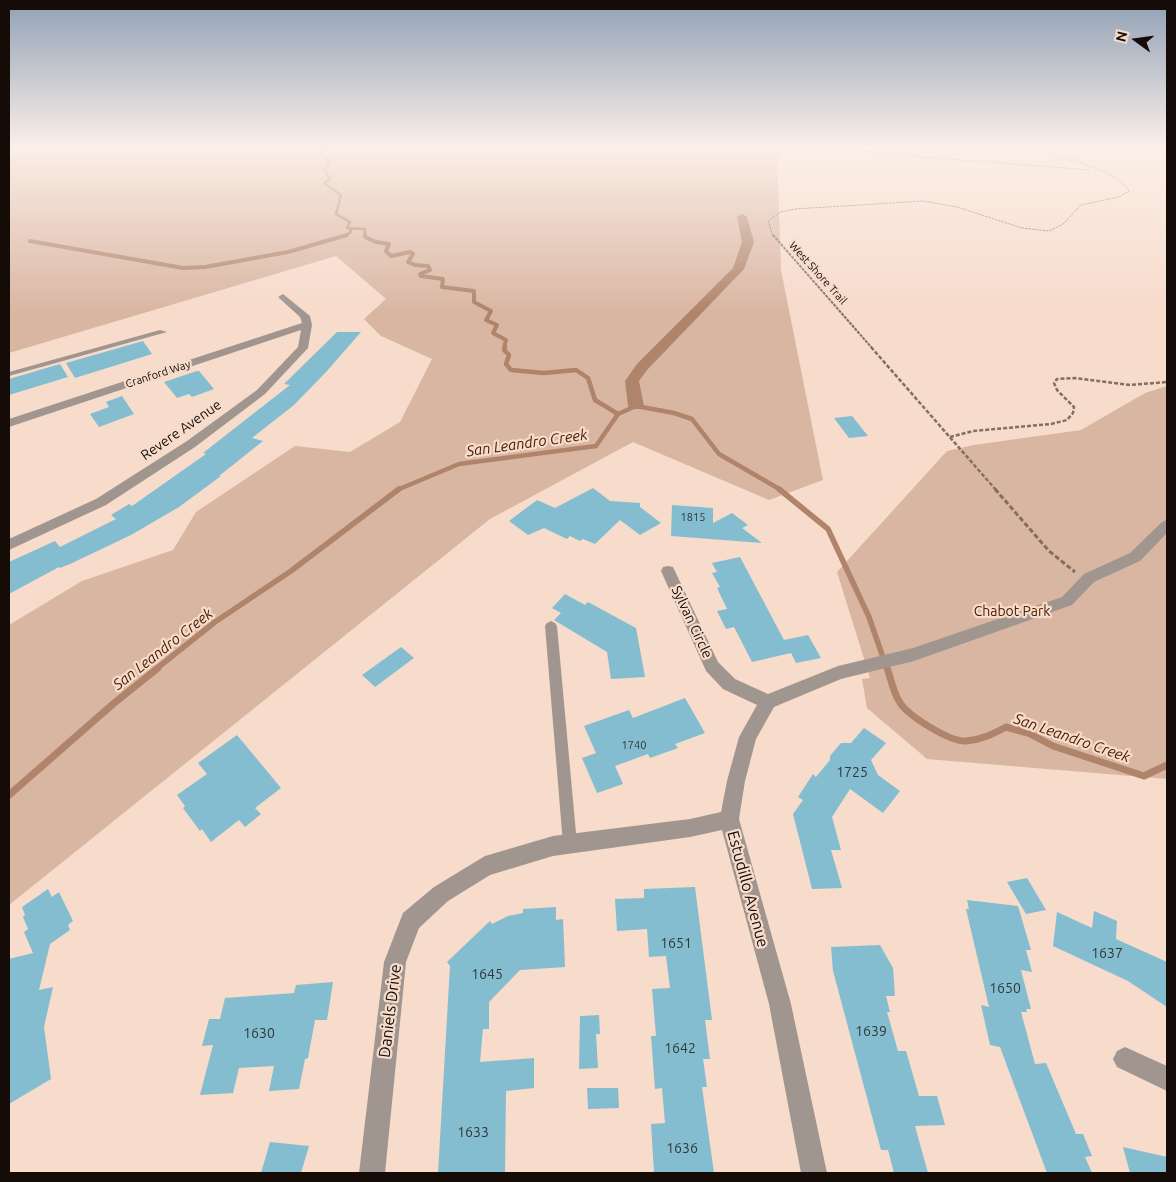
<!DOCTYPE html>
<html>
<head>
<meta charset="utf-8">
<style>
  body { margin:0 }
  #map { position:relative; width:1176px; height:1182px; overflow:hidden; background:#f7dbcb; font-family:Ubuntu,sans-serif }
  canvas { display:block }
  .frame { position:absolute; inset:0; border:10px solid #150c07; pointer-events:none }
  .north { position:absolute; left:1111px; top:15px; width:50px; height:50px; -webkit-text-stroke:4px #f7dbcb; paint-order:stroke; rotate:284deg; font-size:14px; font-weight:700; line-height:20px; text-align:center; color:#150c07 }
  .north::after { content:''; display:block; margin:auto; width:18px; height:22px; background:#150c07; clip-path:polygon(50% 0,100% 100%,50% 72%,0 100%) }
</style>
</head>
<body>
<div id="map">
<canvas width="1176" height="1182"></canvas>
<div class="frame"></div>
<div class="north">N</div>
</div>
<script>
const c = document.querySelector('canvas').getContext('2d');
c.lineJoin = 'round';
function paint(path, color) {
  c.fillStyle = color;
  c.fill(path, 'evenodd');
}
function strokePath(path, color, width, dash) {
  c.strokeStyle = color;
  c.lineWidth = width;
  c.lineCap = dash ? 'butt' : 'round';
  c.setLineDash(dash || []);
  c.stroke(path);
}
function write(font, color, halo, rows, align = 'center') {
  c.font = font + ' Ubuntu,sans-serif';
  c.lineWidth = 4.5;
  c.setLineDash([]);
  c.textBaseline = 'middle';
  c.strokeStyle = halo;
  c.fillStyle = color;
  for (const [text, x, y, turn = 0] of rows) {
    c.save();
    c.translate(x, y);
    c.rotate((+turn || 0) * Math.PI / 180);
    c.textAlign = isNaN(turn) ? turn : align;
    if (halo) c.strokeText(text, 0, 0);
    c.fillText(text, 0, 0);
    c.restore();
  }
}
const green = new Path2D(`
  M9,147H777L781,270L823,480L769,500L633,442L490,519L9,905V625L82,581L173,550L196,512L295,446L350,452L400,422L432,359L381,336L364,319L386,299L336,256L9,353Z
  M1167,386V779L927,759L867,708L862,679L870,678L837,572L947,451L974,445L1081,430L1145,393Z`);
const streamFar4 = new Path2D(`
  M328,147L321,150L329,163L324,169L330,179L324,183L341,195L336,214L350,222L347,228L365,229V236
  M344,236L351,232L350,229`);
const streamFar3 = new Path2D(`
  M365,235V237L376,242L389,244L386,251L391,256L410,252L413,254L408,262L415,265L428,266L430,270L420,274L421,276L443,279L442,287L474,291V302L491,311L486,320L497,325L493,333L506,340L504,348
  M30,241L183,268L205,267L288,252L347,235`);
const streamFar2 = new Path2D(`
  M505,347L504,350L509,355L506,364L511,370L544,373L576,370L588,378L595,400L618,414
  M397,490L459,464L596,446L618,414L636,406L674,413L692,419L719,454L781,490`);
const streamFar1 = new Path2D(`
  M779,489L828,529L869,617L887,669
  M156,669L215,622L291,571L399,489`);
const stream = new Path2D(`
  M887,668C891,679 893,691 899,701C906,715 950,742 966,741C981,740 993,734 1006,727L1028,733L1053,746L1144,776L1167,765
  M9,795L113,704L158,668`);
const canal = new Path2D(`
  M742,214L747,217L754,242L744,269L647,370L639,381L644,406L641,409H631L628,406L625,381L637,364L733,268L742,242L737,217Z`);
const building = new Path2D(`
  M337,332H361L327,371L294,405L252,438L263,441L219,476H221L179,507L131,535L70,564L60,568L59,567L9,594V562L55,541L60,547L116,519L111,515L129,504L132,506L206,454L203,453L290,385L284,384Z
  M143,341L152,354L75,378L66,363Z
  M60,364L68,377L9,395V379Z
  M197,371H199L214,389L192,397L189,394L177,398L164,382Z
  M122,396L134,414L99,427L90,414L109,407L106,402Z
  M852,416L868,436L849,438L834,418Z
  M593,488L610,501L640,503V507L661,523L640,535L620,520L595,544L583,539L580,541L570,536L567,539L544,528L528,535L509,521L537,500L555,508Z
  M672,505L713,508V523L732,513L748,525L742,528L762,543L671,536Z
  M740,557L784,640L808,635L821,658L796,663L791,653L752,662L734,627L726,629L717,611L727,609L717,588L720,587L712,573L717,572L712,563Z
  M565,594L585,605L588,602L636,628L645,677L611,679L607,652L554,620L561,613L552,608Z
  M401,647L414,658L375,687L362,675Z
  M685,698L705,733L675,744L678,748L650,758L648,754L615,766L623,784L597,793L582,758L596,753L584,726L629,710L633,718Z
  M864,728L886,743L871,760L878,775L900,791L883,813L850,789L832,817L841,850H831L842,888L812,889L793,814L803,800L798,797L813,774L816,777L830,760V756L841,743H851Z
  M237,735L281,788L255,808L261,814L245,827L239,820L211,842L202,829L200,831L183,808L185,806L177,795L207,774L198,763Z
  M1027,878L1046,910L1026,914L1007,882Z
  M695,887L712,1020H705L710,1059H703L707,1087H702L714,1173H654L651,1124L665,1123L662,1088L655,1089L651,1036H656L652,989L670,988L666,956L649,957L647,929L617,931L615,899L644,898V889Z
  M48,889L52,897L59,892L73,921L68,925L70,930L50,944L39,990L53,987L44,1027L51,1079L9,1104V959L33,953L24,932L28,929L23,917L25,915L22,907Z
  M967,900L1018,906L1031,950H1026L1032,972L1021,970L1031,1009H1026L1027,1012H1021L1035,1064L1046,1063L1076,1134H1083L1092,1156L1085,1157L1092,1173H1047L1000,1047L990,1045L981,1005L989,1007L966,909H969Z
  M556,907V920L563,919L565,967L520,970L489,1002V1029H483L480,1062L534,1058V1088L506,1091L505,1173H438L450,966L447,962L490,921L492,924L508,916L523,913V909Z
  M1094,911L1117,921L1116,939L1167,962V1007L1128,981L1053,946L1057,912L1092,928Z
  M880,945L893,968L895,996H886L890,1012H887L898,1051H906L919,1096H937L945,1125L915,1126L928,1173H894L888,1150H881L833,971L831,947Z
  M333,982L327,1020H315L308,1058L305,1059L299,1089L269,1091L274,1066L239,1068L233,1093L200,1095L213,1045L202,1046L209,1019H220L225,998L294,993L296,985Z
  M599,1015L600,1034H596L598,1068L579,1069L580,1016Z
  M587,1088H618L619,1108L588,1109Z
  M270,1142L309,1146L301,1173H261Z
  M1123,1147L1167,1157V1173H1130Z`);
const pathFar3 = new Path2D(`
  M825,147L922,157L1090,170
  M1063,147L1085,165
  M773,236L768,221L781,212L795,209L923,201L957,207L1022,228L1049,231L1063,224L1081,205L1119,197L1129,191C1113,164 1064,165 1038,147`);
const pathFar2 = new Path2D(`
  M773,235L872,348`);
const pathFar1 = new Path2D(`
  M871,347L996,490
  M950,437L973,431L1051,424L1067,420L1073,413L1074,407L1057,390L1054,383L1057,379L1075,378L1130,385L1167,382`);
const path = new Path2D(`
  M995,489L1049,551L1075,572`);
const lane = new Path2D(`
  M160,330L167,332L9,376V372Z
  M551,621L555,623L557,626L577,844L575,849L570,851L565,849L563,844L545,626L547,623Z`);
const street = new Path2D(`
  M283,294L310,316L312,325L308,348L265,394L195,447L106,505L9,550V539L96,499L187,441L257,390L298,347L301,330L9,427V419L302,323L300,317L278,297Z
  M1167,520V533L1140,561L1094,582L1072,605L914,661L841,679L774,707L756,739L745,781L739,819L791,1004L827,1173H801L769,1004L722,830L690,837L553,856L490,875L448,901L419,928L406,962L385,1173H359L384,962L403,913L434,887L485,856L553,836L690,819L721,812L727,781L739,737L757,705L723,689L706,671L661,571L663,567L668,566L673,567L718,662L735,679L768,694L838,666L913,648L1062,597L1084,574L1130,553L1162,522Z
  M1125,1047L1167,1066V1091L1117,1067L1113,1059L1117,1051Z`);
const farStreetnames = [
  ["West Shore Trail",818,273,48],
  ["Cranford Way",158,374,-18]
];
const numberNames = [
  ["1815",693,517],
  ["1740",634,745]
];
const streetNames = [
  ["Revere Avenue",181,430,-35],
  ["Sylvan Circle",692,622,65]
];
const parkNames = [
  ["Chabot Park",1012,611]
];
const nearNumbernames = [
  ["1725",852,772],
  ["1651",676,943],
  ["1637",1107,953],
  ["1645",487,974],
  ["1650",1005,988],
  ["1639",871,1031],
  ["1630",259,1033],
  ["1642",680,1048],
  ["1633",473,1132],
  ["1636",682,1148]
];
const waterNames = [
  ["San Leandro Creek",527,443,-8],
  ["San Leandro Creek",163,649,-38],
  ["San Leandro Creek",1072,738,19]
];
const nearStreetnames = [
  ["Estudillo Avenue",748,889,75],
  ["Daniels Drive",390,1011,-83]
];
paint(green, '#d9b6a2');
strokePath(streamFar4, '#af846a', 2.5);
strokePath(streamFar3, '#af846a', 4);
strokePath(streamFar2, '#af846a', 4.5);
strokePath(streamFar1, '#af846a', 5.5);
strokePath(stream, '#af846a', 7);
paint(canal, '#af846a');
paint(building, '#84bdd0');
strokePath(pathFar3, '#816f65', 1, [2.5, 1]);
strokePath(pathFar2, '#816f65', 2, [3, 1]);
strokePath(pathFar1, '#816f65', 2.5, [4, 2]);
strokePath(path, '#816f65', 3, [5, 2.5]);
paint(lane, '#a1968f');
paint(street, '#a1968f');
const sky = c.createLinearGradient(0, 0, 0, 312);
sky.addColorStop(0, '#91a1b6');
sky.addColorStop(0.47, '#fbefe8');
sky.addColorStop(1, '#fbefe800');
c.fillStyle = sky;
c.fillRect(0, 0, 1176, 312);
write('11px', '#150c07', '#f7dbcb', farStreetnames);
write('11px', '#313839', null, numberNames);
write('14px', '#150c07', '#f7dbcb', streetNames);
write('14px', '#4d2203', '#f7dbcb', parkNames);
write('14px', '#313839', null, nearNumbernames);
write('italic 15px', '#451b00', '#f7dbcb', waterNames);
write('16px', '#150c07', '#f7dbcb', nearStreetnames);
</script>
</body>
</html>
